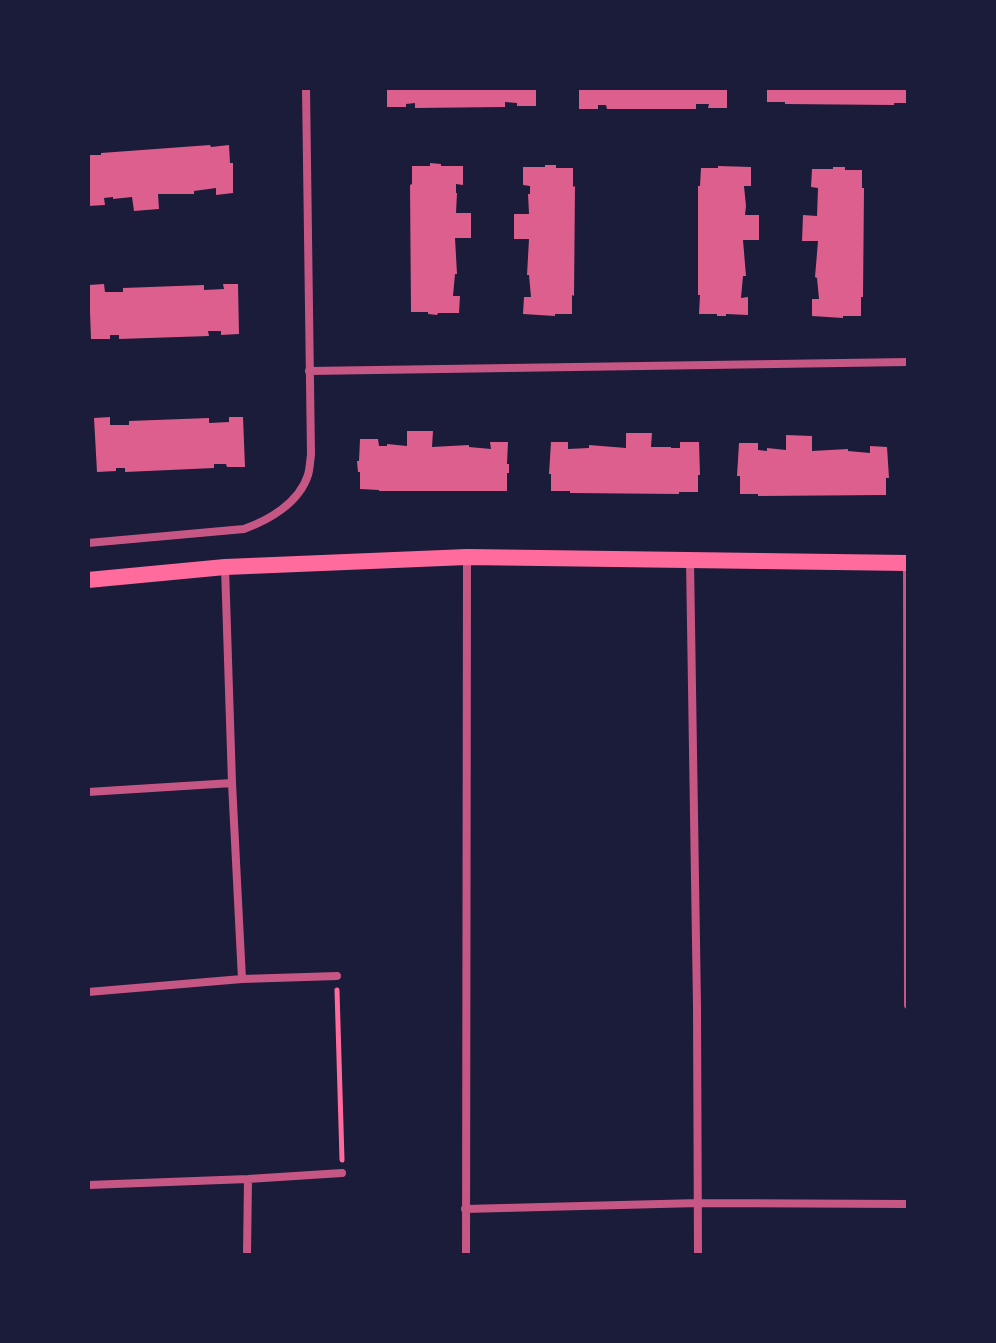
<!DOCTYPE html>
<html>
<head>
<meta charset="utf-8">
<style>
  body { margin:0 }
  #map { position:relative; width:996px; height:1343px; overflow:hidden; background:#1b1b3a; font-family:Poppins,sans-serif }
  canvas { display:block }
  .frame { position:absolute; inset:0; border:90px solid #1b1b3a; pointer-events:none }
</style>
</head>
<body>
<div id="map">
<canvas width="996" height="1343"></canvas>
<div class="frame"></div>
</div>
<script>
const c = document.querySelector('canvas').getContext('2d');
c.lineJoin = 'round';
function paint(path, color) {
  c.fillStyle = color;
  c.fill(path, 'evenodd');
}
function strokePath(path, color, width, dash) {
  c.strokeStyle = color;
  c.lineWidth = width;
  c.lineCap = dash ? 'butt' : 'round';
  c.setLineDash(dash || []);
  c.stroke(path);
}
const building = new Path2D(`
  M387,88H536V106H517V103L505,102V107L415,108V103L406,104V107H387Z
  M579,88H727V108H708L709,104H696V109H607L606,105H598V109H579Z
  M767,88H908V103H894V105L785,104V102H767Z
  M210,145L211,147L229,145L230,163H233V193L216,195V188L194,191V194H158L159,209L134,211L132,197L113,199V197L104,198L105,205L88,206V155H101V153Z
  M430,163L441,164V166H463V185L456,184V193H457L456,213H471V238H455L457,274H455L453,296H460L459,313H438L437,315L428,314V312H411L410,185L412,184V166H430Z
  M545,165H556V168H573V187L575,186L574,296L572,295V314H555V316L523,314L524,297H531L529,275H527L529,239H514V214H529L528,194H530V186L523,185V167H545Z
  M718,166L751,167V186H744L746,206L745,215H759V240H743L746,276H743L741,298L748,297V315L726,314V316H717V314H699L700,295H698V186H700L701,168H718Z
  M833,167H845V170H862V188H864L863,297H861V316H843V318L812,316V299H819L817,278L815,277L818,241H802L803,215L817,216L818,188L811,187L812,169H833Z
  M104,284L105,292H123V288L204,285V290L224,289L223,284H238L239,334L221,335V331H208L209,336L119,339V335H110V339H91L89,285Z
  M110,417V425H129V421L209,418V423L229,422V417H243L245,467H227L226,464H214V468L125,472V468H116V471L97,472L94,418Z
  M407,431H433L432,447L469,445V447L491,449L490,442H508L507,464H509V473H507V491H379V490L360,489V472H358L357,461H359L360,439H378L379,446H387V444L407,446Z
  M626,433H652L651,447H671V448H680V442H699L700,475H698V492H679V494L570,493V491H551V474H549L551,442H568V449L589,448V445L626,448Z
  M786,435L812,436V451L848,449V451L870,453V446L887,447L889,478H886V495L758,496V494H740V476H737L739,443H758V450L767,451V448L786,450Z`);
const path = new Path2D(`
  M337,990L342,1160`);
const minor = new Path2D(`
  M309,371L908,362
  M88,543L244,529C269,520 299,503 308,475C310,468 310,461 311,455L306,88
  M690,560L697,1006L698,1255
  M907,563L908,1005
  M225,567L232,783L242,979
  M88,792L232,783
  M88,992L242,979L337,976
  M88,1185L248,1179L342,1173
  M465,1209L699,1203L908,1204
  M247,1255L248,1179
  M466,1255L467,557`);
const secondary = new Path2D(`
  M88,580L225,567L467,557L908,563`);
paint(building, '#dd5f8e');
strokePath(path, '#ff6b9d', 5);
strokePath(minor, '#c65784', 8);
strokePath(secondary, '#ff6b9d', 16);
</script>
</body>
</html>
